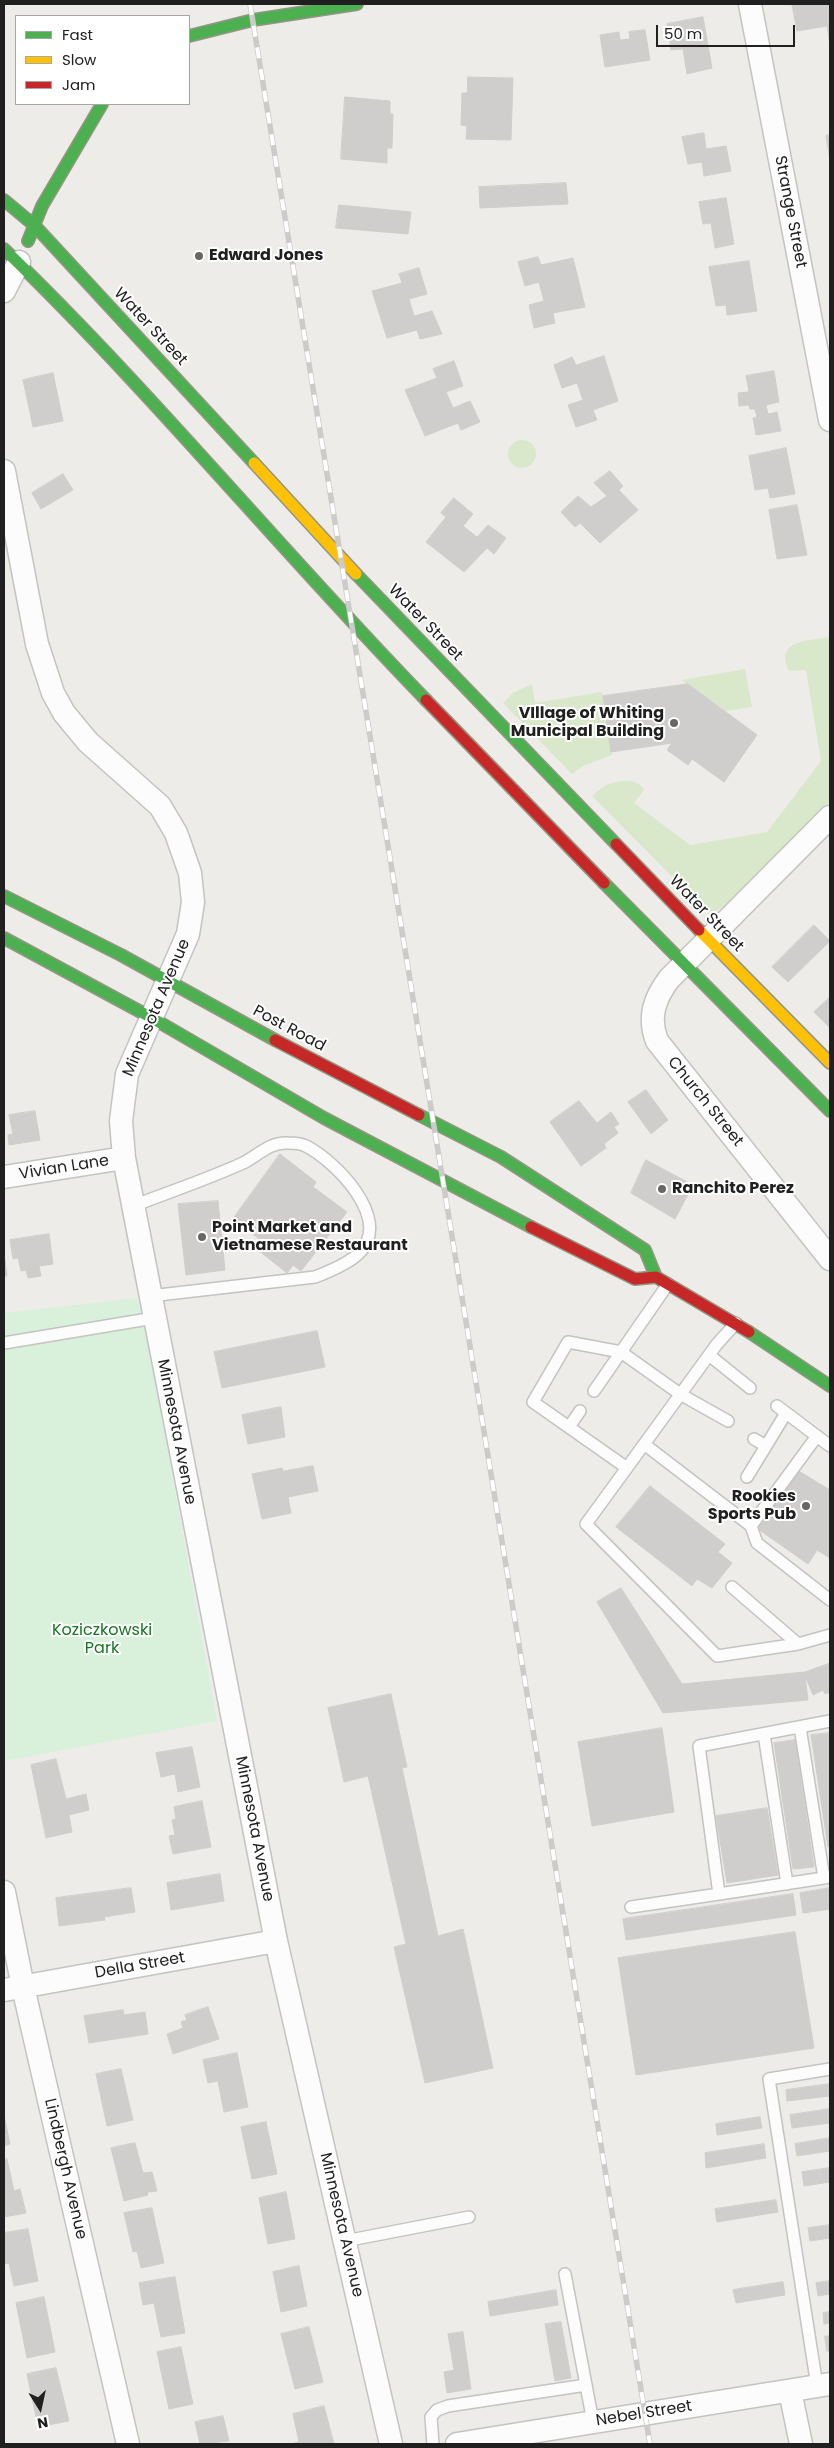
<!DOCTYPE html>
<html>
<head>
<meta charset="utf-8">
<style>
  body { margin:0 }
  #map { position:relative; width:834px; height:2448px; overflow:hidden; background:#edece9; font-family:Poppins,sans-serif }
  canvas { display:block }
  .frame { position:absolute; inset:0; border:5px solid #202020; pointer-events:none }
  .legend { position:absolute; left:15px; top:15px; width:175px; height:90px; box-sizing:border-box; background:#fff; border:1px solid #a6a6a6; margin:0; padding:6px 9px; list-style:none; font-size:15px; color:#202020 }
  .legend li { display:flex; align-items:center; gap:10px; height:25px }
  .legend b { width:25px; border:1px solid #a6a6a6 }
  .north { position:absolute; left:15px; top:2383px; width:50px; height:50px; -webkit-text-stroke:4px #fff; paint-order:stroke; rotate:170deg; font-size:14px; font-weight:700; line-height:20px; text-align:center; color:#202020 }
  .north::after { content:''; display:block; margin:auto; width:18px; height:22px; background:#202020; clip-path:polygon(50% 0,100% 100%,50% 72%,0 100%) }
  .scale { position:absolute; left:656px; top:25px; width:139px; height:22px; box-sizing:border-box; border:2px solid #202020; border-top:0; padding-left:6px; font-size:15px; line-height:18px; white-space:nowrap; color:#202020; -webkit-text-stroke:4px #fff; paint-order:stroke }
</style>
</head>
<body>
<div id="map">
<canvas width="834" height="2448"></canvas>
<div class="frame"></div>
<ul class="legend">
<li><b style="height:6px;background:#4caf50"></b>Fast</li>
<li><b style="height:6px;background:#ffc107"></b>Slow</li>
<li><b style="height:6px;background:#c62828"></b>Jam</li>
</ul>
<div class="north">N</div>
<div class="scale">50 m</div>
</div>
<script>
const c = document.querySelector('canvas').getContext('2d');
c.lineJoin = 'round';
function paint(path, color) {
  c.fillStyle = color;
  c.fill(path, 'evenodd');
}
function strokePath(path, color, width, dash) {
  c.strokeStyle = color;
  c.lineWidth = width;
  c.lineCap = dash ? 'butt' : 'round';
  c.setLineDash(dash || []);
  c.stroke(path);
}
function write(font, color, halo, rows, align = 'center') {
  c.font = font + ' Poppins,sans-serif';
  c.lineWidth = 4;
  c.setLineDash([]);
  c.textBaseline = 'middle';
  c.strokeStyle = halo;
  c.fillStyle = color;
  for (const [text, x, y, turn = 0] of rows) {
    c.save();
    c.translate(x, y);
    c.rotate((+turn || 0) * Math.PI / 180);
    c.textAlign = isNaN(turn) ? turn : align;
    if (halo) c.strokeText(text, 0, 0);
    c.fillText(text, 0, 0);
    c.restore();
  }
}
const grass = new Path2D(`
  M508 454a14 14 0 1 1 28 0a14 14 0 1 1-28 0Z
  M830,637V802C805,828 740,905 709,914L592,796C597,792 603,786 608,784C619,780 639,778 644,790L634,803L690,845L767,832L821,761L806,670L789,671C774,639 809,641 830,637Z
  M745,669L752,707L726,711L682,680Z
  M532,684L535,703L602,692L612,755L583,766L572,774L503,703L513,693Z`);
const park = new Path2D(`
  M137,1298L148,1342L217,1721L4,1761V1313Z`);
const building = new Path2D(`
  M801,4H830V45L827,26L797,31L792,5Z
  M703,17L712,68L687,74L683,49L671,50L667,24Z
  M645,30L650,60L605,67L600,35L619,32L620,40L630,39L629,32Z
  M468,77L513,78L511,140L466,139L467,126L461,125L462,93H467Z
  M345,97L390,101V114H393L392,148H387V163L341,159Z
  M704,133L706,149L726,146L731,171L704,176L702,162L688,164L682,137Z
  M830,135V160L826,136Z
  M566,183L568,204L480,208L479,187Z
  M726,198L734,244L715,248L711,223L703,224L699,202Z
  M339,205L411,212L408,234L336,228Z
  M538,257L541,265L573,258L585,307L553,313L555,323L534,328L529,305L544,301L539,282L525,286L518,262Z
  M749,261L757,311L727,315L726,305L716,306L709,267Z
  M419,268L427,294L409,299L414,316L432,311L442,334L420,339L417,330L387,338L372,291L402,283L399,274Z
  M604,356L618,401L593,410L597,420L576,427L568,405L583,400L577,383L562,388L554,365L572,357L576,365Z
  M454,361L463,386L446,392L453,408L470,401L480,422L461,430L458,423L425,436L405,390L437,378L433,369Z
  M774,371L779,402L766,405L768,414L777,412L781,431L756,435L753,418L757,417L755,409H750L749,405L739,406L738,393L749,392L746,376Z
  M53,373L63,421L33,427L23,380Z
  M786,448L795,494L770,498L768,488L755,490L749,456Z
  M610,471L623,486L619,490L638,510L600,543L580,523L575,527L561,512L578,496L591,507L607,496L594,483Z
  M63,474L73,490L41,509L32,493Z
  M454,498L473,514L463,526L477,537L488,525L506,538L494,554L487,548L464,572L426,542L446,517L441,513Z
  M797,505L807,555L777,559L769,510Z
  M688,684L757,735L724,782L692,759L688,765L667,750L672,743L611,752L603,696Z
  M814,925L830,941L788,982L772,967Z
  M830,997V1028L814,1012Z
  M646,1090L668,1120L651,1134L628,1102Z
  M579,1101L597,1123L611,1112L619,1124L614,1127L618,1133L604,1144L606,1148L581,1166L550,1122Z
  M35,1111L40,1140L9,1145L8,1135L13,1134L9,1115Z
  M280,1154L316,1182L313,1187L347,1212L301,1271L293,1265L287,1273L258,1250L263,1242L233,1219Z
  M646,1160L693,1185L675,1219L631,1193Z
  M218,1201L225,1270L186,1275L178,1204Z
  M49,1234L53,1264L39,1266L41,1276L28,1278L26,1270L21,1271L18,1258L13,1259L10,1240Z
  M4,1253L7,1276H4Z
  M317,1331L325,1367L222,1388L214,1352Z
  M281,1407L285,1437L248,1444L242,1415Z
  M313,1466L318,1491L288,1497L291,1513L262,1519L252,1474L282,1468L283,1471Z
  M797,1470L830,1490V1558L817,1550L808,1564L758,1529Z
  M650,1486L725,1544L718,1552L732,1563L712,1588L697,1579L692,1586L616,1527Z
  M621,1588L682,1684L805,1672L830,1663V1692L825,1694L823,1690L813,1695L805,1676L808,1700L663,1713L597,1602Z
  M391,1694L407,1767L402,1768L438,1936L463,1929L493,2068L425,2083L394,1947L406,1944L368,1776L344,1782L328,1708Z
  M662,1728L674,1812L592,1826L578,1742Z
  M830,1733V1847H828L811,1735Z
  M795,1740L814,1867L793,1869L774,1743Z
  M192,1747L200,1787L178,1792L175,1774L161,1777L156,1753Z
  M56,1759L66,1799L86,1794L89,1810L69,1815L72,1832L46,1838L31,1765Z
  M202,1801L211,1847L173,1854L169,1836L175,1835L172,1820L176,1819L174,1807Z
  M767,1808L778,1875L727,1883L716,1816Z
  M220,1874L224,1901L171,1910L167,1883Z
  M131,1888L135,1912L104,1917L105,1920L59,1926L56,1898Z
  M830,1888V1909L803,1913L800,1893Z
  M793,1894L796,1915L626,1940L623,1919Z
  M795,1932L814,2048L636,2075L618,1958Z
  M208,2007L219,2039L173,2054L167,2034L183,2028L181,2022L187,2020L185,2015Z
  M123,2010L124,2015L145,2012L148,2034L89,2043L84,2016Z
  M237,2053L248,2107L224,2112L218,2081L208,2083L203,2060Z
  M121,2069L133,2120L107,2126L96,2074Z
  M830,2084V2096L787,2101L786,2090Z
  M830,2109V2123L792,2128L790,2115Z
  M4,2115L10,2144L4,2146Z
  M760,2117L762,2128L717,2135L716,2124Z
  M266,2122L277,2174L252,2179L241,2127Z
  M830,2138V2151L797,2156L795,2144Z
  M135,2143L143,2173L152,2172L157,2191L147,2192L148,2195L124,2201L111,2148Z
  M764,2144L766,2158L706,2168L705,2153Z
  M7,2159L14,2191L20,2189L26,2213L4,2217V2160Z
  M830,2168V2182L804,2186L802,2172Z
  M286,2192L295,2239L268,2244L259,2198Z
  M776,2200L778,2212L717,2222L715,2209Z
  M152,2208L164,2263L141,2268L137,2251L133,2252L124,2213Z
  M830,2225V2238L810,2241L808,2228Z
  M28,2229L38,2281L14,2286L9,2263L4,2264V2233Z
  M299,2266L307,2306L281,2312L273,2272Z
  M175,2277L185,2333L161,2337L154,2303L143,2305L139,2283Z
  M830,2281V2294L818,2296L816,2283Z
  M783,2282L785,2295L736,2303L733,2290Z
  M556,2290L558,2305L490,2316L488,2302Z
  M44,2297L55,2352L27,2358L16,2303Z
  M830,2312V2323L824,2324L823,2313Z
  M561,2322L571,2378L555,2381L545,2324Z
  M309,2327L323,2382L295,2389L281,2334Z
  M463,2332L471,2389L447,2393L444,2372L454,2370L448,2334Z
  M825,2336H830V2351H827Z
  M181,2347L193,2404L169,2409L157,2352Z
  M56,2368L69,2421L38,2427L27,2374Z
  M324,2406L334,2444H291L299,2442L293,2414Z
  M223,2416L229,2441L200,2444L195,2422Z`);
const lane = new Path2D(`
  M133,1206C169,1192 208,1179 243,1163C257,1156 270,1142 287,1143C293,1143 301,1143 306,1146C335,1161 391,1217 361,1251C352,1262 328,1272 315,1277L150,1296
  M668,1284L621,1352L680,1394L728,1421
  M736,1323L717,1344L586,1524L717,1656L798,1644L830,1635
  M4,1343L154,1318
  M709,1355L750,1388
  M594,1391L621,1352L568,1342L533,1402L627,1468
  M777,1406L830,1446
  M569,1427L580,1411
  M754,1439L766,1446L786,1413
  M644,1444L751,1526L757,1543L830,1600
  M747,1477L766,1446
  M751,1526L817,1436
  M732,1587L798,1644
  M830,1721L699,1746L719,1894L830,1877
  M800,1727L824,1878
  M764,1734L787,1884
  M631,1907L719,1894
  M345,2241L469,2217
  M565,2274L593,2422
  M817,2386L769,2079L830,2069
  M433,2444L431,2417L437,2410L448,2406L586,2385`);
const street = new Path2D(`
  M750,4L830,420
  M4,291L19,262
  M4,471L37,644L53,693L64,713L88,742L160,806L176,833L190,873L193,902L188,934L127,1074L121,1121L124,1158L276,1941L391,2444
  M830,817L669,979C654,999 648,1018 657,1041L830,1259
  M4,1177L124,1158
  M4,1892L23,1987L128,2444
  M4,1990L276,1941
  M790,2391L801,2444
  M457,2444L830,2384`);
const fast = new Path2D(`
  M189,36L253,20L357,4
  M4,200L35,226L254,463
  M28,241L42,206L102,104
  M4,249C152,392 282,552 426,700
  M356,574L616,844
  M604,883L830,1111
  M4,896L121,955L275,1040
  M4,938L152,1018L324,1118L531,1227
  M419,1115L501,1157L645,1250L656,1277
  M749,1332L830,1386`);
const slow = new Path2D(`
  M254,463L356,574
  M699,930L830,1063`);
const jam = new Path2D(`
  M426,700L604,883
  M616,844L699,930
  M275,1040L419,1115
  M531,1227L635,1279L656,1277L749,1332`);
const rail = new Path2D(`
  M250,4L650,2444`);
const markers = [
  [199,256,5,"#686766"],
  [674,723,5,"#686766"],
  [662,1189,5,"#686766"],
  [202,1237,5,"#686766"],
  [806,1506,5,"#686766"]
];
const streetNames = [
  ["Strange Street",790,212,79],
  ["Water Street",150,327,47],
  ["Water Street",425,623,46],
  ["Water Street",706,914,46],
  ["Minnesota Avenue",157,1008,-67],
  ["Post Road",289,1029,28],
  ["Church Street",705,1102,51],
  ["Vivian Lane",64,1168,-9],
  ["Minnesota Avenue",176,1432,79],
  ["Minnesota Avenue",254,1829,79],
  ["Della Street",140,1966,-10],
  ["Lindbergh Avenue",65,2169,77],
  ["Minnesota Avenue",341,2225,77],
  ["Nebel Street",644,2414,-9]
];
const poiNames = [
  ["Edward Jones",209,256],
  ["VIllage of Whiting",664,714,"right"],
  ["Municipal Building",664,732,"right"],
  ["Ranchito Perez",672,1189],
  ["Point Market and",212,1228],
  ["Vietnamese Restaurant",212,1246],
  ["Rookies",796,1497,"right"],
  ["Sports Pub",796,1515,"right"]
];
const parkNames = [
  ["Koziczkowski",102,1631],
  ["Park",102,1649]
];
paint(grass, '#d9e8cb');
paint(park, '#d9f0db');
paint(building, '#d0cecc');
strokePath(building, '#d0cecb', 1);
strokePath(lane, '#c3c3c1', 14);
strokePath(street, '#c3c3c1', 25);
strokePath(fast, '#939682', 14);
strokePath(slow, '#939682', 14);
strokePath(jam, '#939682', 14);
strokePath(lane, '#fcfcfc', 11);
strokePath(street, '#fcfcfc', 22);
strokePath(fast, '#4caf50', 11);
strokePath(slow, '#ffc107', 11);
strokePath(jam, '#c62828', 11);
strokePath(rail, '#cbcbca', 5.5);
strokePath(rail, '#fff', 4, [11]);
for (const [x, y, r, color] of markers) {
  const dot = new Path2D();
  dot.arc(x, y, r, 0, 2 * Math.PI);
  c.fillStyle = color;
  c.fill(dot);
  strokePath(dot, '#fff', 2);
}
write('16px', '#202020', '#fff', streetNames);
write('bold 16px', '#202020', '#fff', poiNames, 'left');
write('16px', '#177523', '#fff', parkNames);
</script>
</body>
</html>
